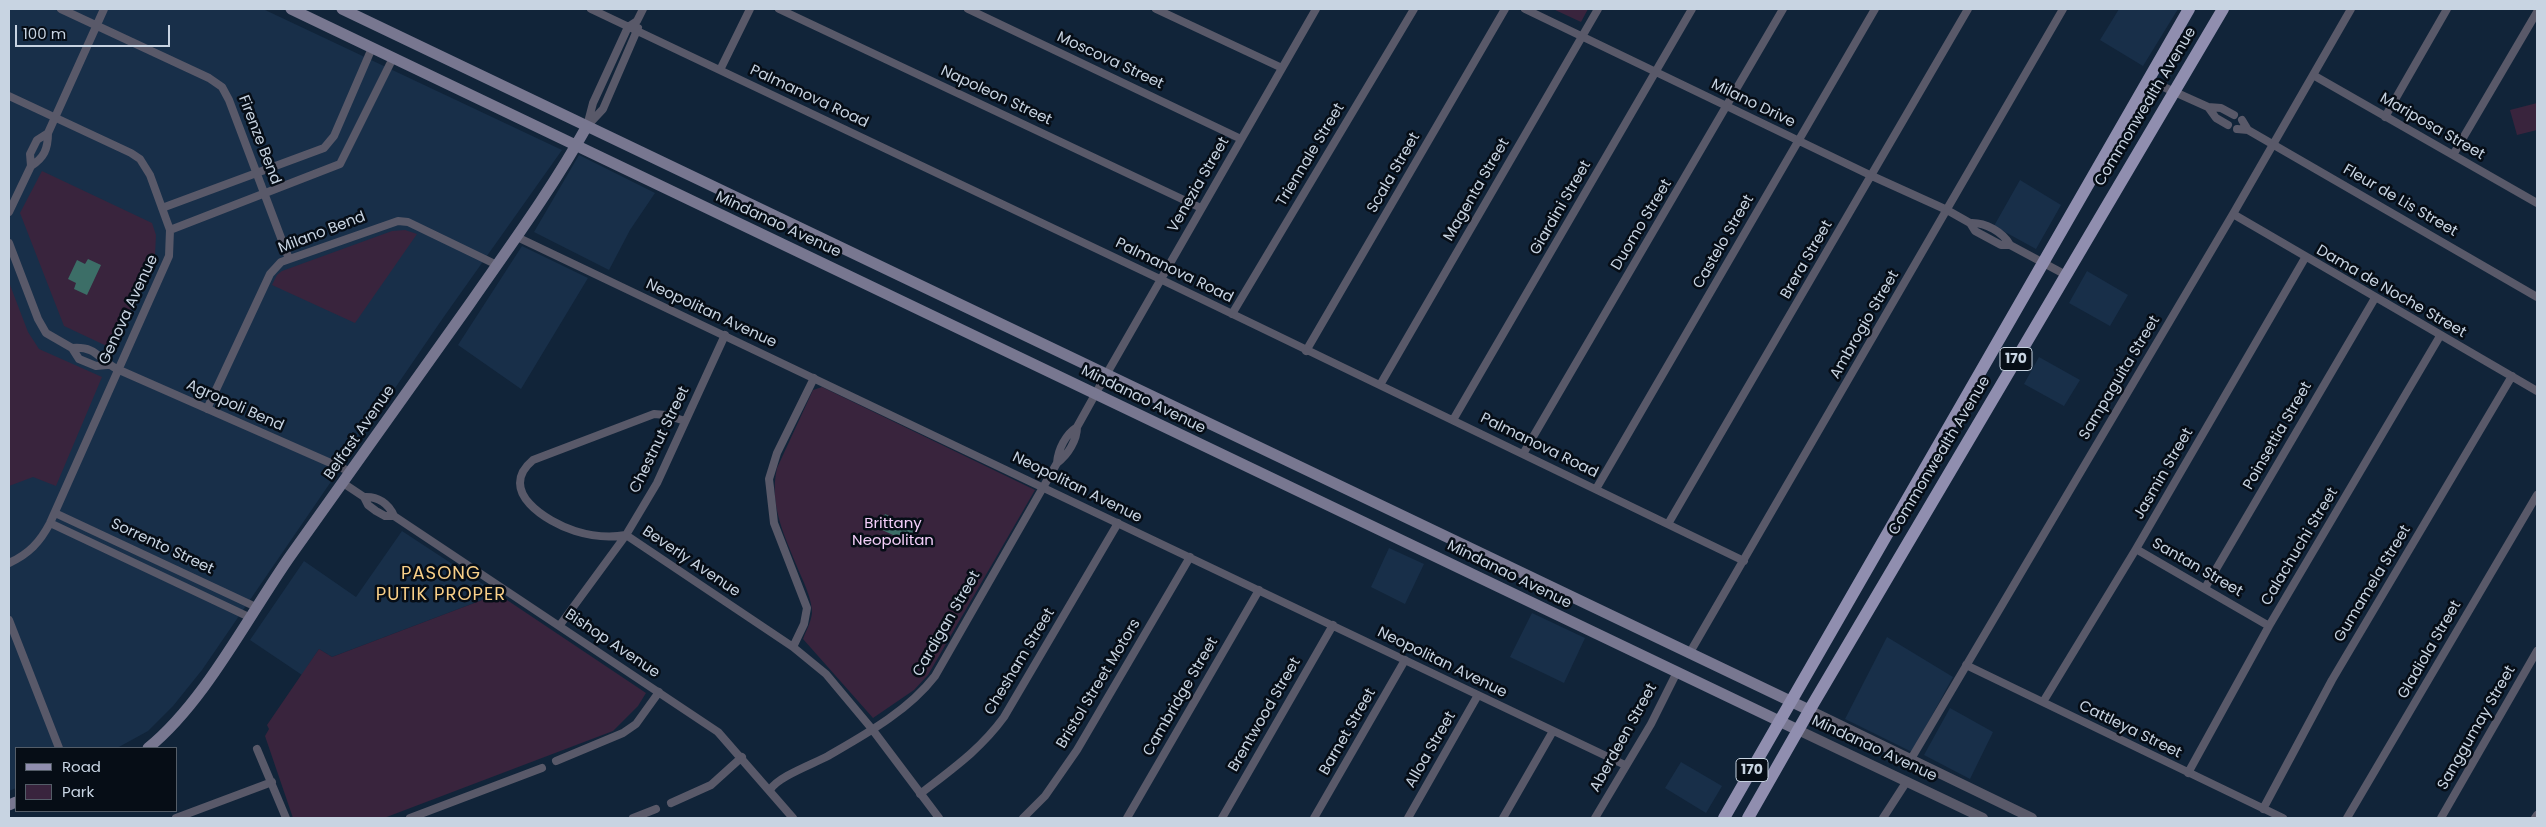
<!DOCTYPE html>
<html>
<head>
<meta charset="utf-8">
<style>
  body { margin:0 }
  #map { position:relative; width:2546px; height:827px; overflow:hidden; background:#112439; font-family:Poppins,sans-serif }
  canvas { display:block }
  .frame { position:absolute; inset:0; border:10px solid #c8d4e2; pointer-events:none }
  .legend { position:absolute; left:15px; top:747px; width:162px; height:65px; box-sizing:border-box; background:#060d16; border:1px solid #545d68; margin:0; padding:6px 9px; list-style:none; font-size:15px; color:#c8d4e2 }
  .legend li { display:flex; align-items:center; gap:10px; height:25px }
  .legend b { width:25px; border:1px solid #545d68 }
  .scale { position:absolute; left:15px; top:25px; width:155px; height:22px; box-sizing:border-box; border:2px solid #c8d4e2; border-top:0; padding-left:6px; font-size:15px; line-height:18px; white-space:nowrap; color:#c8d4e2; -webkit-text-stroke:4px #060d16; paint-order:stroke }
</style>
</head>
<body>
<div id="map">
<canvas width="2546" height="827"></canvas>
<div class="frame"></div>
<ul class="legend">
<li><b style="height:6px;background:#908eaf"></b>Road</li>
<li><b style="height:14px;background:#39243d"></b>Park</li>
</ul>
<div class="scale">100 m</div>
</div>
<script>
const c = document.querySelector('canvas').getContext('2d');
c.lineJoin = 'round';
function paint(path, color) {
  c.fillStyle = color;
  c.fill(path, 'evenodd');
}
function strokePath(path, color, width, dash) {
  c.strokeStyle = color;
  c.lineWidth = width;
  c.lineCap = dash ? 'butt' : 'round';
  c.setLineDash(dash || []);
  c.stroke(path);
}
function write(font, color, halo, rows, align = 'center') {
  c.font = font + ' Poppins,sans-serif';
  c.lineWidth = 5;
  c.setLineDash([]);
  c.textBaseline = 'middle';
  c.strokeStyle = halo;
  c.fillStyle = color;
  for (const [text, x, y, turn = 0] of rows) {
    c.save();
    c.translate(x, y);
    c.rotate((+turn || 0) * Math.PI / 180);
    c.textAlign = isNaN(turn) ? turn : align;
    if (halo) c.strokeText(text, 0, 0);
    c.fillText(text, 0, 0);
    c.restore();
  }
}
const built = new Path2D(`
  M9,9H263L562,150L443,318L202,670L173,706L148,731L117,748H16V788L9,791Z
  M2119,9H2178L2143,66L2100,40Z
  M579,155L655,193L630,230L609,270L534,232Z
  M2020,180L2061,205L2036,249L1994,226Z
  M522,246L588,278L521,389L458,345Z
  M2087,271L2128,295L2110,326L2069,303Z
  M2039,357L2080,380L2064,406L2024,384Z
  M402,531L498,594L332,657L319,649L302,675L250,640L304,561L356,597Z
  M1389,548L1424,564L1405,604L1371,587Z
  M1532,613L1585,638L1564,683L1510,657Z
  M1887,637L1953,677L1912,752L1845,719Z
  M1950,708L1993,732L1970,779L1924,755Z
  M1681,762L1722,786L1706,813L1665,788Z`);
const green = new Path2D(`
  M1553,9H1588L1581,22Z
  M2537,103V130L2517,135L2510,110Z
  M42,171L152,223L156,235L155,255L113,349L64,326L20,213Z
  M405,230L417,234L355,323L272,285L277,275L282,271L392,231Z
  M10,285L28,332L39,349L102,377L56,486L33,477L9,486Z
  M822,387L1035,490L928,675L914,690L873,718L803,639C806,631 811,622 812,613C812,601 806,587 801,576C787,541 768,507 777,468L813,390Z
  M498,594L646,693L638,706L613,731L384,818H293L265,736L269,729L267,725L319,649L332,657Z`);
const water = new Path2D(`
  M88,259L101,265L87,295L74,289L76,283L68,279L77,260L85,264Z
  M885,514L916,529L910,543L878,528Z`);
const minor = new Path2D(`
  M61,9L209,78L222,87L229,100L289,259
  M591,9L1160,279L1744,561
  M779,9L1201,208
  M968,9L1241,139
  M1156,9L1282,68
  M1525,9L1872,176L1947,210L1970,223L1975,231L2001,245H2010L2066,275
  M720,70L750,9
  M2313,75L2537,203
  M2148,80L2208,107L2221,108L2234,115
  M9,96L131,153L140,159L150,175L170,230L169,256L50,523C40,542 29,554 9,563
  M2208,107L2216,118L2228,125
  M2385,117L2447,9
  M2242,120L2248,130
  M589,124L603,109L638,28
  M587,126L593,103L628,27L637,21L643,9
  M2237,129L2248,130L2537,297
  M2453,155L2537,12
  M31,166C44,158 48,149 48,133L104,9
  M162,208L324,148L334,136L372,48
  M9,212L31,166L30,154L37,140L48,133
  M2233,214L2537,391
  M1970,223C1985,222 2003,232 2010,245
  M170,230L340,164L393,58
  M517,237L1625,765
  M9,243L38,319L46,333L72,348L79,359L96,366L107,365
  M1232,314L1414,9
  M72,348C98,346 98,360 117,369L351,472
  M1306,351L1505,9
  M1380,385L1598,9
  M207,409L270,274L281,262L398,221L408,222L497,265
  M1453,420L1692,9
  M685,421L666,415L654,414L533,460C496,491 547,522 575,531C591,536 609,538 626,535L793,647L826,674L872,729L939,818
  M1523,454L1783,9
  M1057,463C1058,449 1066,434 1077,427
  M343,483L364,497L368,505L376,511L385,516H394
  M1596,489L1875,9
  M364,497C378,496 389,504 394,516L718,732L793,818
  M55,513L256,607
  M50,523L249,617
  M1668,524L1968,9
  M2136,549L2269,626
  M2205,588L2375,298
  M9,620L59,748
  M560,625L626,535L657,483L725,335
  M793,647L804,624L807,608L774,523L769,479L777,453L814,378
  M1689,654L2063,9
  M1966,665L2283,818
  M2043,702L2136,549L2305,258
  M257,749L286,818
  M1911,759L2233,214L2351,9
  M556,761L623,733L636,724L659,692
  M2188,773L2269,626L2440,336
  M770,790C777,777 813,764 828,756C866,734 908,711 935,676L1057,463C1068,455 1077,440 1077,427L1106,375L1316,9
  M920,794C952,769 980,750 1004,717L1118,523
  M671,803L711,785L742,757
  M2263,809L2332,680L2512,376
  M176,818L272,782
  M410,818L542,768
  M633,818L656,809
  M1023,818L1045,796L1077,750L1190,557
  M1127,818L1259,590
  M1222,818L1333,625
  M1314,818L1405,660
  M1408,818L1478,695
  M1503,818L1553,731
  M1595,818L1651,724L1677,672
  M1883,818L1907,781
  M2347,818L2537,495
  M2441,818L2537,651
  M2535,818L2537,815`);
const tertiary = new Path2D(`
  M1809,710L2032,818
  M1798,730L1983,818`);
const secondary = new Path2D(`
  M291,9L1798,730
  M342,9L1809,710
  M148,748C205,702 248,616 291,555C350,471 410,389 469,305C510,246 552,189 587,126
  M9,805L16,802`);
const primary = new Path2D(`
  M1724,818L2189,9
  M1748,818L1813,704L2223,9`);
const shields = [
  [2016,359,32],
  [1752,770,32]
];
const shieldNames = [
  ["170",2016,359],
  ["170",1752,770]
];
const streetNames = [
  ["Moscova Street",1110,61,25],
  ["Napoleon Street",996,96,25],
  ["Palmanova Road",809,97,25],
  ["Milano Drive",1753,104,26],
  ["Commonwealth Avenue",2146,107,-59],
  ["Mariposa Street",2432,127,30],
  ["Firenze Bend",259,140,69],
  ["Triennale Street",1311,155,-59],
  ["Scala Street",1394,173,-60],
  ["Venezia Street",1199,185,-60],
  ["Magenta Street",1477,190,-60],
  ["Fleur de Lis Street",2400,201,30],
  ["Giardini Street",1561,208,-60],
  ["Mindanao Avenue",778,225,25],
  ["Duomo Street",1642,225,-59],
  ["Milano Bend",322,233,-21],
  ["Castelo Street",1724,242,-60],
  ["Brera Street",1807,260,-60],
  ["Palmanova Road",1174,271,26],
  ["Dama de Noche Street",2391,292,30],
  ["Genova Avenue",129,310,-65],
  ["Neopolitan Avenue",711,314,25],
  ["Ambrogio Street",1865,325,-60],
  ["Sampaguita Street",2120,378,-59],
  ["Mindanao Avenue",1143,400,26],
  ["Agropoli Bend",235,406,24],
  ["Belfast Avenue",360,433,-55],
  ["Poinsettia Street",2278,436,-60],
  ["Chestnut Street",660,440,-64],
  ["Palmanova Road",1539,446,26],
  ["Commonwealth Avenue",1940,456,-59],
  ["Jasmin Street",2164,474,-60],
  ["Neopolitan Avenue",1077,488,26],
  ["Sorrento Street",162,547,25],
  ["Calachuchi Street",2300,547,-59],
  ["Beverly Avenue",691,562,34],
  ["Santan Street",2197,568,30],
  ["Mindanao Avenue",1509,575,26],
  ["Gumamela Street",2373,584,-59],
  ["Cardigan Street",947,624,-60],
  ["Bishop Avenue",612,644,34],
  ["Gladiola Street",2430,650,-60],
  ["Chesham Street",1020,662,-59],
  ["Neopolitan Avenue",1442,663,26],
  ["Bristol Street Motors",1099,684,-59],
  ["Cambridge Street",1181,697,-60],
  ["Brentwood Street",1265,715,-60],
  ["Sanggumay Street",2477,728,-60],
  ["Cattleya Street",2130,730,26],
  ["Barnet Street",1348,732,-60],
  ["Aberdeen Street",1624,738,-61],
  ["Mindanao Avenue",1874,749,25],
  ["Alloa Street",1431,750,-60]
];
const parkNames = [
  ["Brittany",893,524],
  ["Neopolitan",893,541]
];
const quarterNames = [
  ["PASONG",441,574],
  ["PUTIK PROPER",441,595]
];
paint(built, '#182f49');
paint(green, '#39243d');
paint(water, '#3c6e67');
strokePath(minor, '#595969', 8);
strokePath(tertiary, '#595969', 10);
strokePath(secondary, '#787790', 11);
strokePath(primary, '#908eaf', 12);
for (const [x, y, w] of shields) {
  const box = new Path2D();
  box.roundRect(x - w / 2, y - 11.5, w, 23, 4);
  c.fillStyle = '#060d16';
  c.fill(box);
  strokePath(box, '#c8d4e2', 1);
}
write('bold 14px', '#c8d4e2', null, shieldNames);
write('15px', '#c8d4e2', '#060d16', streetNames);
write('15px', '#f3cef9', '#060d16', parkNames);
c.letterSpacing = '1px';
write('18px', '#f8cf88', '#060d16', quarterNames);
c.letterSpacing = '0px';
</script>
</body>
</html>
